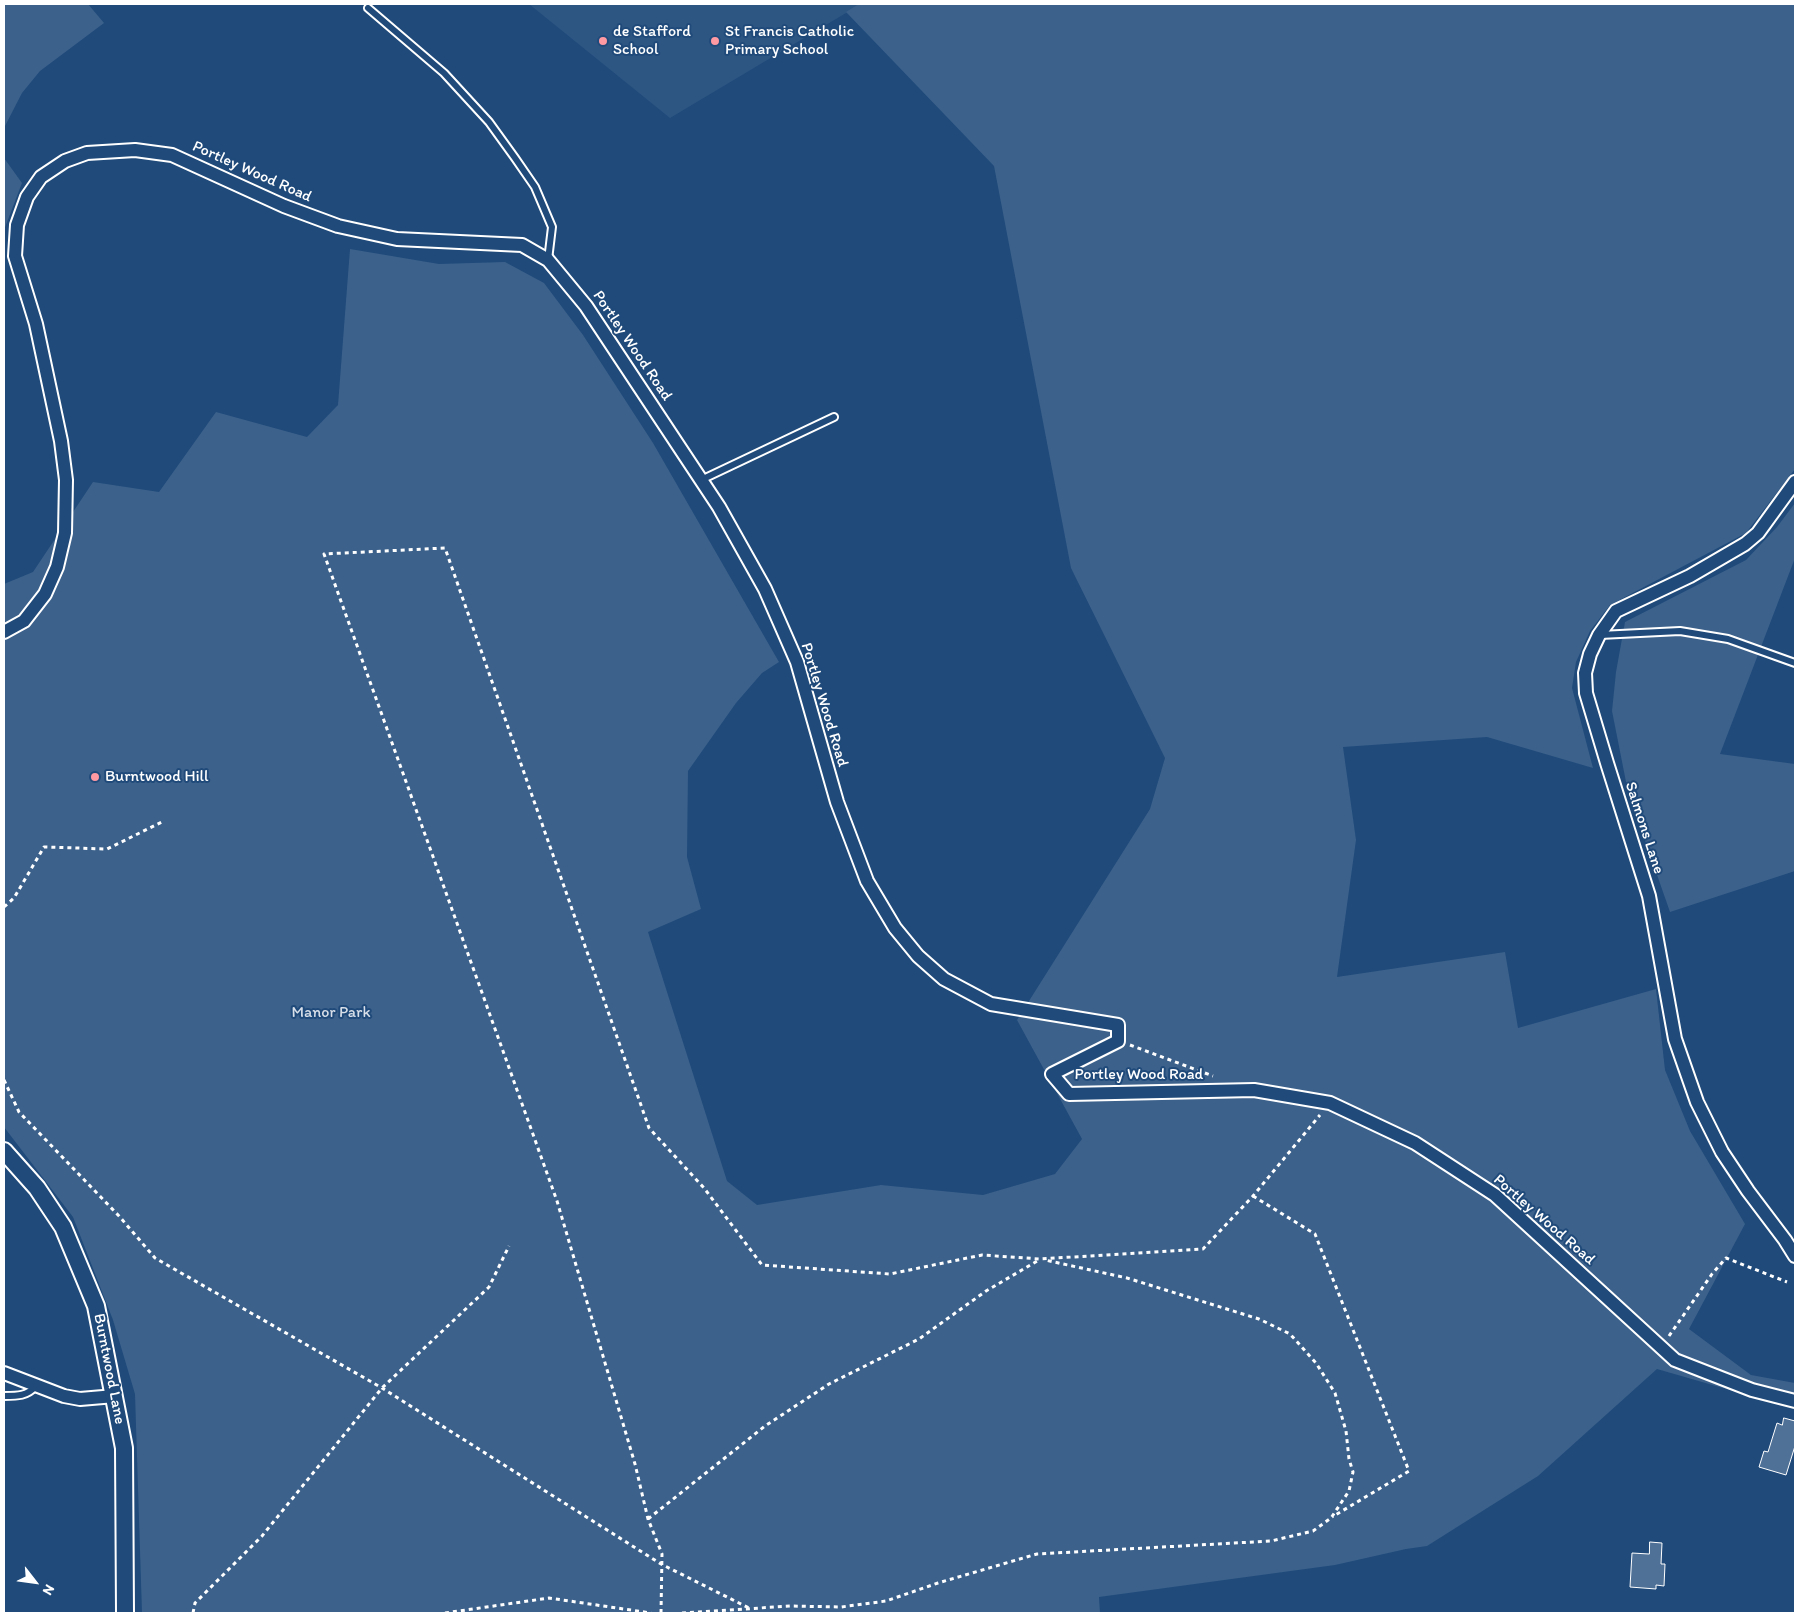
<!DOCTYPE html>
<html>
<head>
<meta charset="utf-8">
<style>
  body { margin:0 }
  #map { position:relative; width:1799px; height:1617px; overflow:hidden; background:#1f4a7a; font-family:Itim,sans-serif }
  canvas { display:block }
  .frame { position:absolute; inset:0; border:5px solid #fff; pointer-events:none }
  .north { position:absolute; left:10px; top:1557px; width:50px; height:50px; -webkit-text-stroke:4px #1f4a7a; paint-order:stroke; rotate:120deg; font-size:14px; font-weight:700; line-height:20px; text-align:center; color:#fff }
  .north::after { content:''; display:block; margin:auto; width:18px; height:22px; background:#fff; clip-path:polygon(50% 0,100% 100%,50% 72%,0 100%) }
</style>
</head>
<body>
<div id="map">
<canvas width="1799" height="1617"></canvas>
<div class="frame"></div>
<div class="north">N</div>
</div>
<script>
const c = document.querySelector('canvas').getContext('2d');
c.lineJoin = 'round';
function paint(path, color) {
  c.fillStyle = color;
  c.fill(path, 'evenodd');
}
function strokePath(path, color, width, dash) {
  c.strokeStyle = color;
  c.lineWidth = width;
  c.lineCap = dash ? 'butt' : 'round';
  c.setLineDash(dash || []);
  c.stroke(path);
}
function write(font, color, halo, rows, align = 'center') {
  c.font = font + ' Itim,sans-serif';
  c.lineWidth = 4;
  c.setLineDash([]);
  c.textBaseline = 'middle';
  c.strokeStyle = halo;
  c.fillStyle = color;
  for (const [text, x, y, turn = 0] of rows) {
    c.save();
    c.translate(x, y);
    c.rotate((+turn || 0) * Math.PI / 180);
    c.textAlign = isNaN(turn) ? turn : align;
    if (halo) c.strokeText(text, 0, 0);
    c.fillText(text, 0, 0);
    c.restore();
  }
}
const built = new Path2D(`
  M529,4H861L670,118Z`);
const green = new Path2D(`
  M4,4H88L104,23L40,71L22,93L4,128Z
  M859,4H1795V469L1746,533L1610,605L1590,631L1576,662L1572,688L1593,768L1487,737L1343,747L1356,840L1337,977L1505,952L1518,1028L1656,989L1665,1070L1690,1131L1745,1224L1689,1329L1751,1375L1795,1383V1394L1761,1399L1657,1369L1538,1476L1427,1546L1406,1549L1335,1565L1099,1597L1100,1613H142L135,1394L113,1320L73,1217L4,1127V584L33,572L93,482L159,492L216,412L307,437L338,405L350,249L439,264L505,262L544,283L583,335L653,443L779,662L762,673L736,703L688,771L687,857L701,909L648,932L727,1181L757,1205L881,1185L983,1195L1055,1174L1082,1139L1017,1020L1150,809L1165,758L1071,568L994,166L846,12Z
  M4,158L22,183L4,230Z
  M1795,503V558L1720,754L1795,764V871L1670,912L1628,792L1612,711L1616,672L1625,622L1746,560L1777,527Z`);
const building = new Path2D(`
  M1784,1418L1795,1421V1446L1786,1475L1759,1467L1764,1451L1768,1452L1777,1423L1782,1425Z
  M1650,1542L1662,1543L1661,1564H1665L1664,1586L1656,1585V1589L1630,1587L1632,1553L1649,1554Z`);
const path = new Path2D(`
  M4,907L14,898L44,847L107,849L162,822
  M1130,1045L1213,1076
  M4,1080L19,1112L119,1216L155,1258L382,1388L661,1564L751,1609
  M1253,1196L1315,1234L1409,1471L1332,1517
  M1669,1336L1712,1274L1726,1258L1787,1282
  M648,1519L765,1426L829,1384L919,1339L986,1291L1039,1260
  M193,1613L195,1603L262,1536L382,1388L489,1287L509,1246
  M445,1613L549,1598L651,1613
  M661,1613L662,1554L648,1519L635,1464L557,1201L324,554L445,548L649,1128L704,1188L762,1265L890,1274L982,1255L1040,1259L1203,1249L1253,1196L1320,1115
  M682,1613L791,1606L841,1607L886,1601L938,1583L1037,1554L1271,1541L1313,1531L1331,1518L1349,1491L1353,1472L1349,1459L1346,1431L1335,1393L1316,1363L1290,1334L1259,1319L1127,1278L1045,1260`);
const service = new Path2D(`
  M368,8L444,73L489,122L515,158L535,187L552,227L548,260
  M701,480L834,417
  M1600,635L1680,631L1728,639L1795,663
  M4,1396C18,1396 27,1396 36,1386`);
const minor = new Path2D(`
  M1795,482L1758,533L1745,544L1690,576L1616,611L1599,635L1590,654L1585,673L1586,693L1607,763L1649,896L1675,1039L1697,1102L1722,1152L1748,1191L1785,1240L1795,1256
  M4,632L24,621L45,594L57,567L65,533L66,480L61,441L36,324L15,256L17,225L27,197L41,177L65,161L87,153L135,150L172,155L284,206L338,226L397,239L522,245L548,260L586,306L719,507L765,589L797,662L837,802L867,881L895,928L918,956L944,979L991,1004L1118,1025V1041L1052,1074L1069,1094L1254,1090L1330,1103L1415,1143L1495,1195L1675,1360L1752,1390L1795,1401
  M4,1373L64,1396L80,1399L115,1396`);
const tertiary = new Path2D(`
  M4,1151L37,1188L63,1227L96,1306L124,1448L125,1613`);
const markers = [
  [603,41,5,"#ff9aa2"],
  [715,41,5,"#ff9aa2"],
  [95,777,5,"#ff9aa2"]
];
const poiNames = [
  ["de Stafford",613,32],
  ["School",613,50],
  ["St Francis Catholic",725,32],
  ["Primary School",725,50],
  ["Burntwood Hill",105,777]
];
const streetNames = [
  ["Portley Wood Road",252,172,24],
  ["Portley Wood Road",632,346,56],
  ["Portley Wood Road",824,705,73],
  ["Salmons Lane",1644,828,72],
  ["Portley Wood Road",1139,1075],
  ["Portley Wood Road",1544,1220,41],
  ["Burntwood Lane",109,1369,79]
];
const parkNames = [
  ["Manor Park",331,1013]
];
paint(built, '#2e5683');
paint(green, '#3c618b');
paint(building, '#507197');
strokePath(building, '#fff', 1);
strokePath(service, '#fff', 10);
strokePath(minor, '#fff', 16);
strokePath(tertiary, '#fff', 20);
strokePath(path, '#fff', 3, [4, 4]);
strokePath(service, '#1f4a7a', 6);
strokePath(minor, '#1f4a7a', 12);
strokePath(tertiary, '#1f4a7a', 16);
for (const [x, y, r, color] of markers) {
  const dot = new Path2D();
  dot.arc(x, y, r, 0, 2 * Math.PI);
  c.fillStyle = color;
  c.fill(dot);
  strokePath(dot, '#1f4a7a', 2);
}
write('16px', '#fff', '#1f4a7a', poiNames, 'left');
write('16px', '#fff', '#1f4a7a', streetNames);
write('16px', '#d8dfe8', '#1f4a7a', parkNames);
</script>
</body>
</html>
